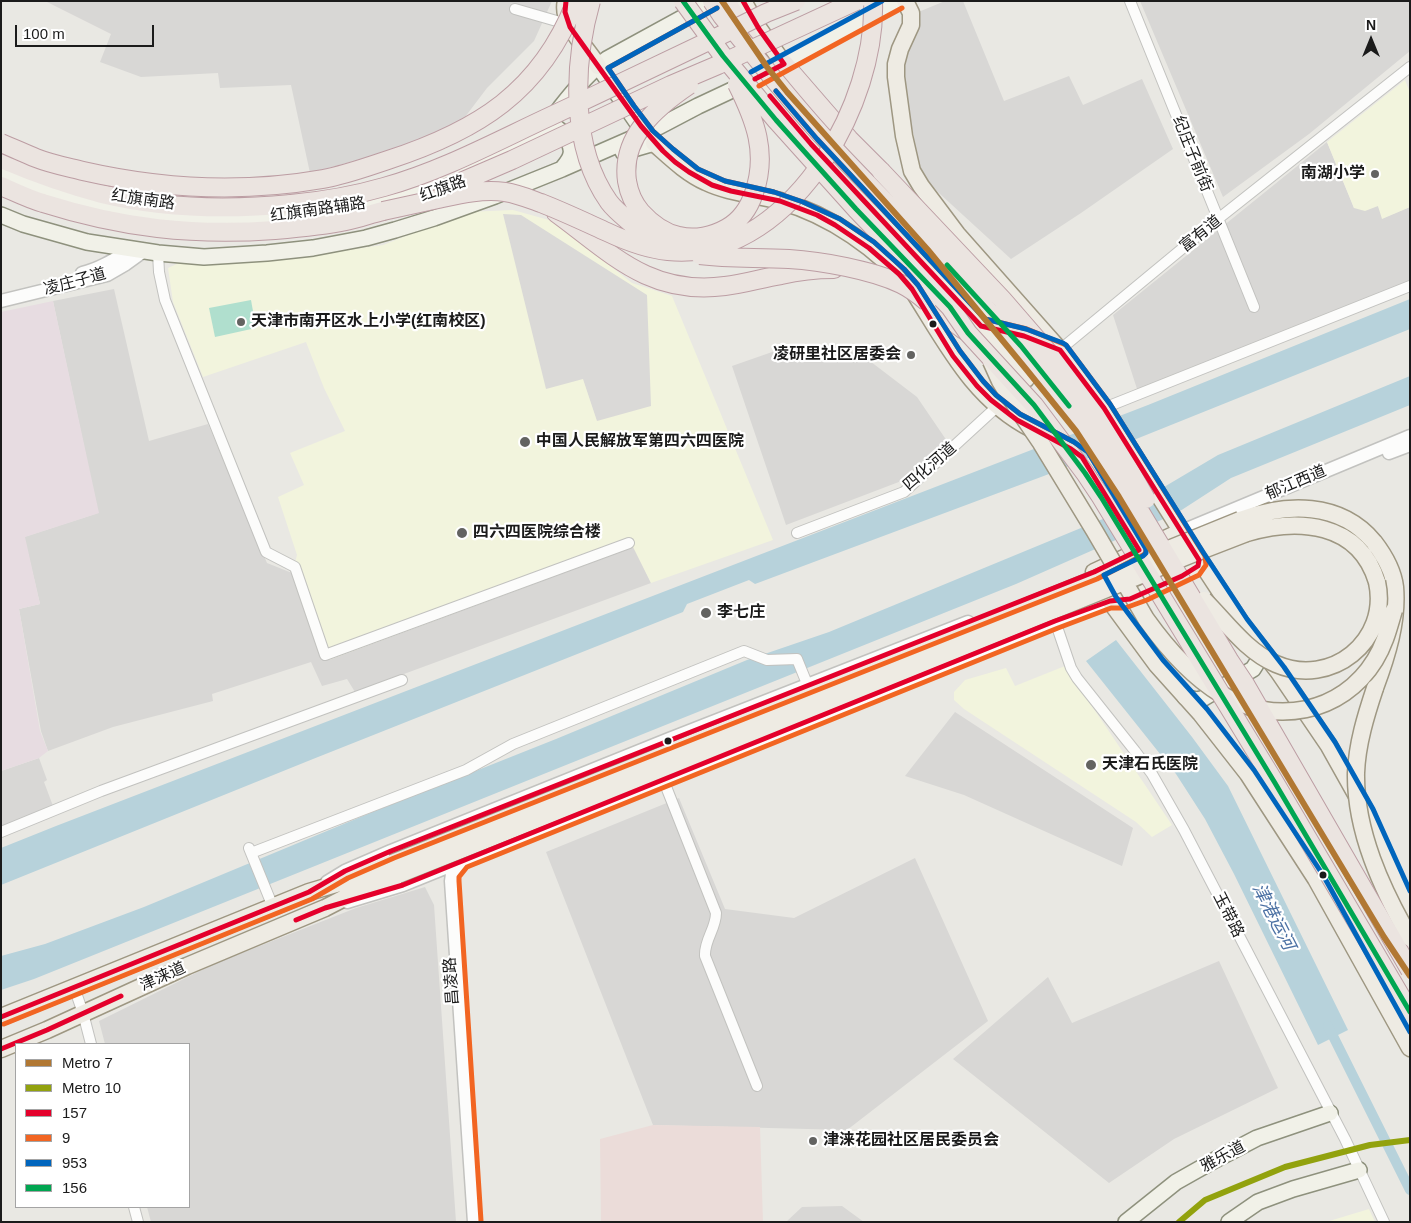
<!DOCTYPE html>
<html>
<head>
<meta charset="utf-8">
<style>
  body { margin:0 }
  #map { position:relative; width:1411px; height:1223px; overflow:hidden; background:#e9e8e3; font-family:Helvetica,sans-serif }
  canvas { display:block }
  .frame { position:absolute; inset:0; border:2px solid #1b1b1b; pointer-events:none }
  .legend { position:absolute; left:15px; top:1043px; width:175px; height:165px; box-sizing:border-box; background:#fff; border:1px solid #a4a4a4; margin:0; padding:6px 9px; list-style:none; font-size:15px; color:#1b1b1b }
  .legend li { display:flex; align-items:center; gap:10px; height:25px }
  .legend b { width:25px; border:1px solid #a4a4a4 }
  .north { position:absolute; left:1346px; top:15px; width:50px; height:50px; -webkit-text-stroke:4px #fff; paint-order:stroke; rotate:0deg; font-size:14px; font-weight:700; line-height:20px; text-align:center; color:#1b1b1b }
  .north::after { content:''; display:block; margin:auto; width:18px; height:22px; background:#1b1b1b; clip-path:polygon(50% 0,100% 100%,50% 72%,0 100%) }
  .scale { position:absolute; left:15px; top:25px; width:139px; height:22px; box-sizing:border-box; border:2px solid #1b1b1b; border-top:0; padding-left:6px; font-size:15px; line-height:18px; white-space:nowrap; color:#1b1b1b; -webkit-text-stroke:4px #fff; paint-order:stroke }
</style>
</head>
<body>
<div id="map">
<canvas width="1411" height="1223"></canvas>
<div class="frame"></div>
<ul class="legend">
<li><b style="height:6px;background:#b17833"></b>Metro 7</li>
<li><b style="height:6px;background:#92a20e"></b>Metro 10</li>
<li><b style="height:6px;background:#e4002b"></b>157</li>
<li><b style="height:6px;background:#f26522"></b>9</li>
<li><b style="height:6px;background:#0065bd"></b>953</li>
<li><b style="height:6px;background:#00a651"></b>156</li>
</ul>
<div class="north">N</div>
<div class="scale">100 m</div>
</div>
<script>
const c = document.querySelector('canvas').getContext('2d');
c.lineJoin = 'round';
function paint(path, color) {
  c.fillStyle = color;
  c.fill(path, 'evenodd');
}
function strokePath(path, color, width, dash) {
  c.strokeStyle = color;
  c.lineWidth = width;
  c.lineCap = dash ? 'butt' : 'round';
  c.setLineDash(dash || []);
  c.stroke(path);
}
function write(font, color, halo, rows, align = 'center') {
  c.font = font + ' Helvetica,"Noto Sans SC",sans-serif';
  c.lineWidth = 4.5;
  c.setLineDash([]);
  c.textBaseline = 'middle';
  c.strokeStyle = halo;
  c.fillStyle = color;
  for (const [text, x, y, turn = 0] of rows) {
    c.save();
    c.translate(x, y);
    c.rotate((+turn || 0) * Math.PI / 180);
    c.textAlign = isNaN(turn) ? turn : align;
    if (halo) c.strokeText(text, 0, 0);
    c.fillText(text, 0, 0);
    c.restore();
  }
}
const residential = new Path2D(`
  M45,1H552L534,41L487,88L462,121L401,148L310,173L291,85L220,88L218,73L141,77L100,62L111,34Z
  M945,1H963L1004,101L1069,76L1083,105L1142,79L1173,149L1081,213L1011,259L916,172L914,136L908,113L900,72L916,13Z
  M1140,1H1410V51L1309,134L1223,197Z
  M1327,142L1354,208L1378,206L1383,218L1410,207V286L1139,395L1113,315Z
  M114,289L149,441L208,424L267,563L292,573L329,660L634,547L651,583L355,692L347,679L322,686L311,662L212,694L213,701L113,727L48,751L41,731L19,609L40,604L24,537L98,513L53,301Z
  M775,351L858,352L917,397L947,441L904,480L786,525L732,366Z
  M955,712L1133,828L1122,866L964,795L905,776Z
  M39,758L47,780L44,782L53,806L1,827V771Z
  M679,798L725,909L794,918L915,858L988,1021L847,1130L653,1125L546,852Z
  M425,887L434,905L456,1222H151L147,1207H189V1044H105L99,1021L214,964L356,908Z
  M1219,961L1278,1088L1174,1139L1109,1183L953,1059L1048,977L1072,1023Z
  M842,1206L864,1222H786L802,1207Z`);
const commercial = new Path2D(`
  M653,1125L760,1127L763,1222H601L600,1139Z`);
const industrial = new Path2D(`
  M53,301L99,513L25,537L40,604L19,609L40,731L48,751L39,758L1,771V312Z`);
const education = new Path2D(`
  M1405,80L1410,93V207L1382,219L1378,206L1365,211L1354,208L1327,142Z
  M513,210L556,222L590,250L632,283L672,296L773,540L651,583L633,547L329,660L322,659L292,573L297,555L278,497L304,485L290,453L345,431L324,388L306,342L203,377L173,302L168,268L179,263L282,259L383,245L467,212Z
  M1065,666L1172,825L1152,837L1136,822L964,709L954,700V692L965,680L1006,668L1015,686Z
  M1369,1209L1375,1222H1326Z`);
const pitch = new Path2D(`
  M251,300L256,328L215,337L209,308Z`);
const parking = new Path2D(`
  M503,214L521,215L647,295L651,406L597,421L583,379L546,389Z`);
const water = new Path2D(`
  M1410,299V329L1049,474L755,584L749,580L687,604L683,612L313,759L1,885V848L56,826L1148,405Z
  M1410,376V405L1231,478L1177,513L1016,584L34,979L1,990V956L45,944L144,907L375,811L556,739L747,660L829,632L1156,497L1164,487L1218,455Z
  M1116,640L1192,737L1228,786L1348,1030L1318,1045L1234,874L1205,819L1176,774L1086,661Z`);
const canal = new Path2D(`
  M1328,1026L1410,1190`);
const minor = new Path2D(`
  M1130,1L1254,307
  M515,9L560,22
  M158,253L159,272L165,300L266,552L295,567L325,655L629,543
  M1056,353L1218,219L1410,67
  M1104,408L1410,286
  M797,533L904,492L1001,403
  M1055,621L1071,668L1077,678L1135,751L1152,774L1184,830L1345,1139L1384,1222
  M661,774L716,913C716,929 704,940 705,956L757,1086
  M1,832L101,791L402,680
  M249,848L273,907
  M251,853L466,770L513,744L744,651L767,660L797,659L808,686
  M74,987L83,1013L91,1044
  M134,1207L138,1222`);
const tertiary = new Path2D(`
  M82,273C100,269 115,259 131,249
  M1,301L107,275L126,264L144,251
  M1389,453L1410,445
  M1182,531L1410,436
  M462,861L452,874L451,881L474,1222
  M327,882L345,871L391,851L669,739L968,622
  M347,902L403,885L1055,621L1110,601`);
const secondary = new Path2D(`
  M598,66L638,124L654,143L623,152
  M774,69L898,1
  M557,128C564,133 573,145 571,154C570,160 565,165 562,169
  M1,169C95,217 185,225 288,215C321,212 354,208 385,199C413,191 440,179 467,168C483,161 499,153 515,146C524,141 534,137 542,132C550,127 554,115 560,108C574,90 589,72 607,59L713,1
  M1,215L23,224L87,242L158,253L204,257L267,253L313,248L366,238L395,230L434,218L495,196L562,169L658,127L698,106L747,83
  M1185,697L1196,700L1202,699L1253,669L1258,661L1260,648
  M1126,1222L1176,1182L1215,1160L1257,1138L1330,1113
  M1229,1222L1258,1202L1293,1189L1359,1170`);
const primary = new Path2D(`
  M566,1C560,23 587,48 598,66
  M743,1L759,29L784,64
  M905,1L911,13V25L900,49L896,64V77L904,136L912,171L921,186L957,234L1058,348
  M755,79C842,182 938,277 1026,379
  M654,143C670,157 686,173 706,182C729,193 755,194 780,201C830,215 879,249 912,289C946,342 973,399 1032,429
  M981,326L1024,336L1060,350L1104,408L1197,556L1241,623L1278,671L1329,746L1366,812L1410,910
  M1240,520C1286,503 1340,501 1374,542C1384,555 1393,570 1395,587C1398,621 1387,656 1375,688
  M1182,531L1094,572L1110,601L1157,665L1201,714L1248,774L1316,879L1410,1048
  M1247,533C1298,518 1359,522 1377,582
  M1110,601L1130,599L1182,576L1198,566L1199,560
  M1,1017L309,892L346,881L392,863
  M1,1049L47,1030L187,966L325,908L356,892L398,875`);
const trunk = new Path2D(`
  M726,1L748,37
  M784,64L849,139L881,171
  M1,159C34,173 67,185 102,194C164,209 228,210 291,204
  M1,186C15,192 29,199 43,203C122,228 193,236 275,230C299,228 323,226 346,221C359,218 371,214 383,211
  M556,213C611,253 649,296 725,286C744,284 762,278 781,275C798,271 816,269 834,269
  M927,302L964,330`);
const primaryBridge = new Path2D(`
  M991,361L1000,381L1011,399L1041,443L1094,530L1146,619C1166,647 1191,676 1221,694C1274,726 1342,714 1375,660C1385,644 1389,627 1394,610
  M1204,600C1226,622 1246,651 1276,664C1331,688 1390,641 1377,582
  M1375,688C1366,715 1357,744 1356,773C1355,831 1382,889 1410,938
  M392,863L645,762L1240,520
  M398,875L647,776L1190,555L1247,533`);
const trunkBridge = new Path2D(`
  M591,1C573,64 570,147 609,202C615,210 624,217 631,223C641,232 651,239 663,244
  M683,1L723,56L776,120L856,209L950,307L968,333L1034,405L1085,473L1101,497L1275,783L1410,1012
  M712,1L722,16C757,58 790,101 827,141C864,181 903,219 940,259C1002,324 1062,391 1112,465L1229,660L1245,684L1410,970
  M689,85C655,108 621,137 627,181C629,193 634,204 641,212C651,223 664,233 679,236C695,240 713,236 727,228C741,220 749,208 754,193C768,153 755,120 737,84
  M1,143C13,148 24,153 36,158C51,164 67,167 83,171C162,189 243,193 323,179C345,175 367,167 388,160C477,131 541,92 576,1
  M881,171L1002,299L1054,359L1088,403L1113,441L1146,499
  M447,188L512,160L671,85L718,65L856,1
  M291,204C323,201 353,196 384,187C442,171 497,141 551,116C613,87 675,57 736,28L766,13L796,1
  M383,211C401,207 420,203 438,199C461,194 482,189 505,192C518,194 530,199 541,203C564,212 585,222 607,232C626,241 647,249 668,251C735,258 790,211 825,158C854,114 875,54 873,1
  M700,255C731,259 758,257 789,259C821,261 872,270 901,284C911,289 919,295 927,302`);
const bus1 = new Path2D(`
  M743,1L759,29L784,64L755,79
  M296,920L325,908L403,885L1055,621L1110,601L1130,599L1182,576L1198,566L1199,560L1104,408L1060,350L1024,336L981,326L811,144L770,96
  M1,1017L309,892L345,871L391,851L1094,572L1139,550L1082,457L1071,449L1017,420L991,400L977,386L953,356L912,289L899,274L869,248L835,225L817,215L780,201L731,191L712,185L689,172L675,162L663,151L641,126L570,27L565,12L566,1
  M1,1049L47,1030L121,996`);
const bus2 = new Path2D(`
  M759,86L902,8
  M4,1024L312,899L348,878L394,858L1097,579L1145,554L1146,550L1145,546L1088,452L1074,442L1020,414L996,395L983,381L960,351L918,285L904,269L874,242L840,219L803,202L774,192L725,181L698,169L673,149L653,131L634,106L608,68L717,8
  M481,1221L459,881V877L467,867L1058,628L1111,608H1125L1147,600L1199,575L1206,565L1205,556L1110,404L1066,345L1027,329L985,319L817,139L776,91`);
const bus3 = new Path2D(`
  M717,8L608,68L634,106L653,131L673,149L698,169L725,181L774,192L803,202L840,219L874,242L904,269L918,285L960,351L983,381L996,395L1020,414L1074,442L1088,452L1146,549V553L1143,556L1104,575L1116,597L1163,660L1207,709L1254,770L1323,875L1410,1032
  M751,72L882,1
  M776,91L817,139L985,319L1026,329L1063,343L1066,345L1110,404L1203,552L1247,619L1284,667L1335,742L1373,809L1410,891`);
const bus4 = new Path2D(`
  M683,1L723,56L776,120L856,209L950,307L968,333L1034,405L1085,473L1101,497L1275,783L1410,1012
  M947,265L1021,346L1069,406`);
const metro1 = new Path2D(`
  M722,1L767,67L787,92L928,250L1026,369L1076,431L1119,497L1384,937L1410,976`);
const metro2 = new Path2D(`
  M1179,1222L1205,1200L1285,1167L1370,1145L1410,1140`);
const markers = [
  [1375,174,5,"#636361"],
  [241,322,5,"#636361"],
  [933,324,4.5,"#1b1b1b"],
  [911,355,5,"#636361"],
  [525,442,6,"#636361"],
  [462,533,6,"#636361"],
  [706,613,6,"#636361"],
  [668,741,4.5,"#1b1b1b"],
  [1091,765,6,"#636361"],
  [1323,875,4.5,"#1b1b1b"],
  [813,1141,5,"#636361"]
];
const streetNames = [
  ["纪庄子前街",1192,154,68],
  ["红旗路",443,189,-20],
  ["红旗南路",143,200,8],
  ["红旗南路辅路",318,210,-8],
  ["富有道",1201,234,-39],
  ["凌庄子道",75,282,-15],
  ["四化河道",930,467,-41],
  ["郁江西道",1296,483,-23],
  ["玉带路",1228,915,63],
  ["津涞道",163,977,-24],
  ["昌凌路",452,981,-94],
  ["雅乐道",1223,1157,-28]
];
const poiNames = [
  ["南湖小学",1365,174,"right"],
  ["天津市南开区水上小学(红南校区)",251,322],
  ["凌研里社区居委会",901,355,"right"],
  ["中国人民解放军第四六四医院",536,442],
  ["四六四医院综合楼",473,533],
  ["李七庄",717,613],
  ["天津石氏医院",1102,765],
  ["津涞花园社区居民委员会",823,1141]
];
const waterNames = [
  ["津港运河",1273,917,63]
];
paint(residential, '#d8d7d5');
paint(commercial, '#ebdcd9');
paint(industrial, '#e7dce1');
paint(education, '#f2f4dd');
paint(pitch, '#b0dfce');
paint(parking, '#dad9d7');
paint(water, '#b7d2db');
strokePath(canal, '#b7d2db', 10);
strokePath(minor, '#c2c2bf', 12);
strokePath(tertiary, '#c2c2bf', 15);
strokePath(secondary, '#8e917d', 18);
strokePath(primary, '#9e9782', 19);
strokePath(trunk, '#bc9da3', 20);
strokePath(minor, '#fcfcfb', 10);
strokePath(tertiary, '#fcfcfb', 12);
strokePath(secondary, '#f1f1e8', 15);
strokePath(primary, '#eeebe3', 16);
strokePath(trunk, '#ebe4e0', 18);
strokePath(primaryBridge, '#9e9782', 19, []);
strokePath(trunkBridge, '#bc9da3', 20, []);
strokePath(primaryBridge, '#eeebe3', 16);
strokePath(trunkBridge, '#ebe4e0', 18);
strokePath(bus1, '#e4002b', 5);
strokePath(bus2, '#f26522', 5);
strokePath(bus3, '#0065bd', 5);
strokePath(bus4, '#00a651', 5);
strokePath(metro1, '#b17833', 6);
strokePath(metro2, '#92a20e', 6);
for (const [x, y, r, color] of markers) {
  const dot = new Path2D();
  dot.arc(x, y, r, 0, 2 * Math.PI);
  c.fillStyle = color;
  c.fill(dot);
  strokePath(dot, '#fff', 2);
}
write('16px', '#1b1b1b', '#fff', streetNames);
write('bold 16px', '#1b1b1b', '#fff', poiNames, 'left');
write('italic 18px', '#4d72a4', '#fff', waterNames);
</script>
</body>
</html>
